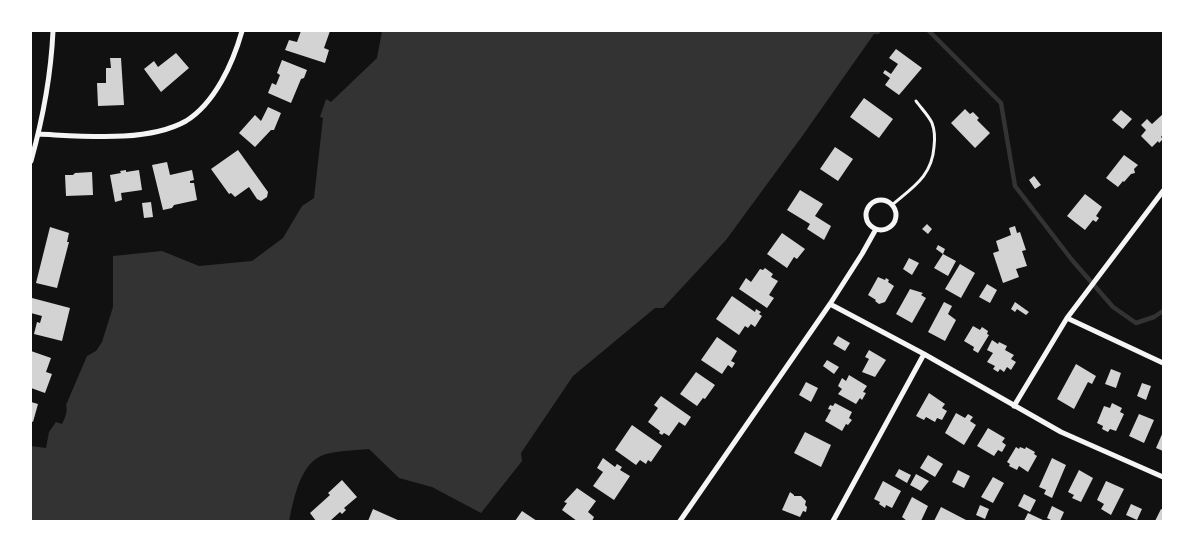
<!DOCTYPE html>
<html>
<head>
<meta charset="utf-8">
<style>
  body { margin:0 }
  #map { position:relative; width:1194px; height:552px; overflow:hidden; background:#111; font-family:Helvetica,sans-serif }
  canvas { display:block }
  .frame { position:absolute; inset:0; border:32px solid #fff; pointer-events:none }
</style>
</head>
<body>
<div id="map">
<canvas width="1194" height="552"></canvas>
<div class="frame"></div>
</div>
<script>
const c = document.querySelector('canvas').getContext('2d');
c.lineJoin = 'round';
function paint(path, color) {
  c.fillStyle = color;
  c.fill(path, 'evenodd');
}
function strokePath(path, color, width, dash) {
  c.strokeStyle = color;
  c.lineWidth = width;
  c.lineCap = dash ? 'butt' : 'round';
  c.setLineDash(dash || []);
  c.stroke(path);
}
const water = new Path2D(`
  M382,31H881L879,34H874L803,135L726,240L663,308H655L573,376L521,453L522,461L481,513L432,487L399,478L369,449C355,450 339,451 326,454C300,461 294,499 289,521H31V446L46,448L49,432L56,422L62,424C65,418 68,411 66,405L87,356L96,351L102,342L113,307V256L162,251L199,266L252,261L283,238L302,206L314,198L323,118L320,117L326,99L331,102L377,58Z`);
const stream = new Path2D(`
  M929,31L1001,103L1015,186L1072,260L1113,307L1136,323L1154,317L1163,311`);
const building = new Path2D(`
  M301,31H330L324,48L329,50L325,63L285,50L289,40L297,42Z
  M896,49L922,68L899,95L885,85L890,78L883,73L885,70L891,74L898,64L889,58Z
  M176,53L189,68L161,92L144,69L154,61L158,67Z
  M110,58H121L124,105L98,106L97,83H106V68H111Z
  M282,60L307,70L304,78L301,79L291,103L268,93L272,83L276,85L280,75L277,73Z
  M864,98L893,119L879,138L850,117Z
  M268,107L281,113L274,130H271L255,147L239,133L255,115L261,121Z
  M965,109L970,114L973,112L979,118L977,120L990,133L975,148L951,123Z
  M1121,110L1132,119L1123,129L1112,120Z
  M1163,114V134L1161,137L1163,139L1159,143L1158,141L1152,147L1141,136L1146,130L1141,125L1147,119L1152,124Z
  M835,147L853,159L838,181L820,169Z
  M238,150L268,192L267,197L261,201L257,199L249,187L235,197L231,193L229,194L211,169Z
  M1124,155L1138,165L1134,169L1135,173L1131,174L1124,182L1123,181L1118,187L1106,178Z
  M167,162L170,175L192,170L194,180L190,181V183H194L197,200L174,205L172,208L163,210L152,165Z
  M126,170V172L139,170L142,190L121,193L122,200L115,202L110,175L121,173L120,171Z
  M92,172L93,195L66,196L65,175H73L75,173Z
  M1034,176L1041,185L1035,189L1029,180Z
  M800,190L823,204L815,216L831,226L824,240L807,229L810,224L787,210Z
  M1085,194L1102,207L1096,216L1099,218L1096,222L1093,220L1085,230L1067,216Z
  M151,202L153,217L144,218L142,203Z
  M927,224L932,229L928,234L922,229Z
  M1015,226L1017,233L1020,232L1026,250L1022,251L1027,266L1016,269L1019,277L1003,283L993,253L999,251L996,241L1011,235L1009,228Z
  M50,227L69,233L67,242H69L57,288L36,283Z
  M782,233L805,249L797,259L794,257L787,268L767,254Z
  M938,245L945,249L943,254L936,249Z
  M943,254L956,261L948,276L934,268Z
  M909,258L919,263L912,275L903,269Z
  M960,264L975,273L961,298L945,289Z
  M765,268L773,274L771,277L778,281L769,295L774,298L767,308L739,289L746,278L751,282L760,269L763,270Z
  M878,277L885,280L886,278L889,280L888,282L894,286L885,302L879,304L875,301L876,300L868,295Z
  M987,284L997,290L990,303L979,297Z
  M910,289L923,293L921,295L926,298L912,323L896,314Z
  M732,296L755,312L756,309L761,312L759,314L762,316L755,327L751,324L748,328L745,326L739,335L716,319Z
  M32,298L70,308L62,341L34,334L37,322L40,323L42,316L31,313Z
  M944,302L952,306L948,314L956,320L945,341L928,332Z
  M1015,302L1029,312L1026,315L1017,309L1015,312L1011,309Z
  M973,326L980,330L982,327L988,331L987,334L989,335L978,353L973,350L974,347L964,341Z
  M838,336L850,343L845,351L833,344Z
  M717,337L737,351L731,361L735,363L732,368L728,365L722,374L701,360Z
  M992,340L998,344L999,342L1007,346L1005,350L1014,355L1011,359L1016,362L1011,370L1007,367L1004,372L1000,369L998,372L993,369L995,366L987,362L993,353L987,350Z
  M869,350L886,360L875,377L862,372L869,359L865,357Z
  M31,351L51,358L46,372L52,374L45,393L31,388Z
  M827,360L839,367L834,374L823,366Z
  M1076,364L1096,376L1092,384L1088,382L1074,409L1057,399Z
  M1111,369L1121,373L1116,388L1105,384Z
  M696,372L715,385L705,399L703,398L697,406L680,394Z
  M849,375L867,386L863,392L866,393L862,400L860,398L856,404L838,394L842,389L838,386L842,378L846,381Z
  M806,382L818,388L811,402L799,395Z
  M1142,383L1151,386L1146,400L1137,396Z
  M929,393L945,404L942,408L947,411L942,420L937,418L935,422L926,417L924,420L916,416Z
  M661,396L691,417L685,426L679,422L669,436L664,433L662,435L659,433L660,431L648,422L658,408L654,405Z
  M31,402L38,404L33,422L31,421Z
  M835,403L852,412L849,418L852,420L848,425L846,424L842,431L825,421L831,410L828,409L830,405L833,406Z
  M1112,403L1122,408L1120,412L1124,414L1116,431L1110,429L1108,432L1102,429L1103,426L1097,423L1104,406L1110,408Z
  M956,413L965,418L968,414L973,417L970,421L976,425L964,445L945,433Z
  M1139,414L1154,420L1144,443L1129,436Z
  M632,425L662,446L651,462L648,460L646,464L640,460L636,465L615,450Z
  M988,428L1005,438L1002,442L1006,445L1002,452L998,450L994,456L977,446Z
  M805,432L831,445L821,467L794,453Z
  M1163,432V451L1156,448Z
  M1016,447L1019,449L1020,447L1025,449L1026,447L1035,452L1034,454L1037,456L1028,472L1019,466L1017,470L1009,466L1010,464L1007,462Z
  M928,455L943,464L935,477L920,468Z
  M603,458L615,467L617,464L622,467L620,470L630,476L614,500L593,486L603,472L597,468Z
  M1052,458L1066,465L1052,498L1044,494L1046,490L1039,487Z
  M899,469L911,475L907,483L895,476Z
  M958,470L970,476L964,488L952,482Z
  M1079,470L1093,478L1081,502L1072,498L1074,495L1068,492Z
  M916,474L929,481L921,491L910,485Z
  M993,477L1004,483L993,503L981,497Z
  M342,480L357,497L344,508L346,510L342,514L340,512L330,521H316L310,513L330,495L328,493Z
  M883,481L901,491L892,508L886,505L885,508L879,504L880,502L874,499Z
  M1106,481L1124,489L1111,515L1101,509L1104,504L1097,500Z
  M577,488L596,501L588,512L594,517L592,521H577L562,510L567,503L564,502Z
  M790,492L794,495V496H801L806,501L805,505L807,507L806,512L803,511L800,517L782,510Z
  M1024,494L1036,500L1030,512L1018,506Z
  M912,497L928,506L921,521H907L902,517Z
  M1131,504L1142,509L1137,520L1126,515Z
  M980,505L989,509L985,519L976,515Z
  M1052,506L1064,512L1060,521H1053L1047,518Z
  M941,507L968,521H934Z
  M373,509L400,521H368Z
  M1161,509L1163,510V521H1155Z
  M522,511L537,521H515Z
  M1028,513L1045,521H1024Z`);
const service = new Path2D(`
  M892,205C913,187 932,176 934,147C935,139 935,131 932,123C929,116 921,108 916,101`);
const minor = new Path2D(`
  M38,134C82,136 147,143 186,121C215,103 233,63 242,31
  M31,161C43,118 51,75 53,31
  M866 215a15 15 0 1 1 30 0a15 15 0 1 1-30 0Z
  M830,304L924,354L1061,432L1163,477
  M1067,318L1163,363
  M1014,406L1067,318L1163,191
  M680,521L830,304L862,254L876,229
  M833,521L924,354`);
paint(water, '#333');
strokePath(stream, '#333', 4.5);
paint(building, '#d3d3d3');
strokePath(service, '#f5f5f5', 3);
strokePath(minor, '#f5f5f5', 5);
</script>
</body>
</html>
